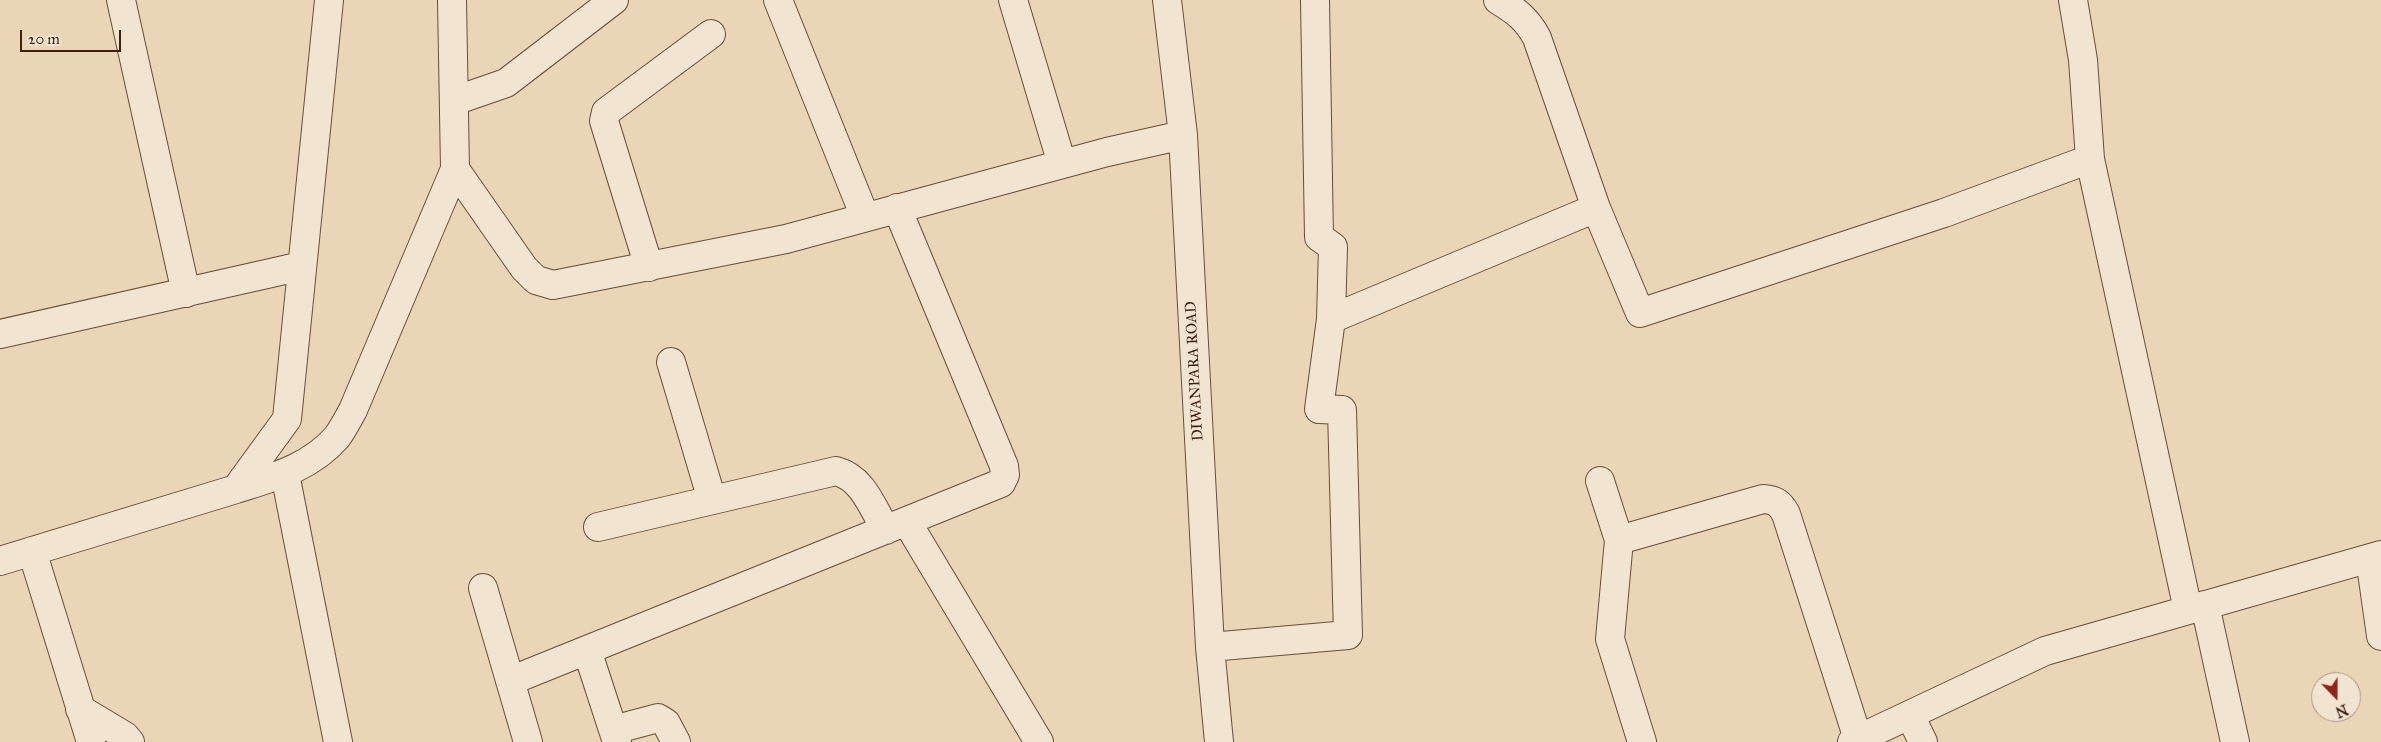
<!DOCTYPE html>
<html>
<head>
<meta charset="utf-8">
<style>
  body { margin:0 }
  #map { position:relative; width:2381px; height:742px; overflow:hidden; background:#ead6b7; font-family:"IM FELL Great Primer",serif }
  canvas { display:block }
  .north { position:absolute; left:2311px; top:672px; width:50px; height:50px; box-sizing:border-box; background:#f1e4d0; border:1px solid #a99583; border-radius:50%; rotate:158deg; font-size:14px; font-weight:700; line-height:20px; text-align:center; color:#3e1f10 }
  .north::after { content:''; display:block; margin:auto; width:18px; height:22px; background:#8f2418; clip-path:polygon(50% 0,100% 100%,50% 72%,0 100%) }
  .scale { position:absolute; left:20px; top:30px; width:101px; height:22px; box-sizing:border-box; border:2px solid #3e1f10; border-top:0; padding-left:6px; font-size:15px; line-height:18px; white-space:nowrap; color:#3e1f10; -webkit-text-stroke:4px #f1e4d0; paint-order:stroke }
</style>
</head>
<body>
<div id="map">
<canvas width="2381" height="742"></canvas>
<div class="north">N</div>
<div class="scale">20 m</div>
</div>
<script>
const c = document.querySelector('canvas').getContext('2d');
c.lineJoin = 'round';
function strokePath(path, color, width, dash) {
  c.strokeStyle = color;
  c.lineWidth = width;
  c.lineCap = dash ? 'butt' : 'round';
  c.setLineDash(dash || []);
  c.stroke(path);
}
function write(font, color, halo, rows, align = 'center') {
  c.font = font + ' "IM FELL Great Primer",serif';
  c.lineWidth = 4;
  c.setLineDash([]);
  c.textBaseline = 'middle';
  c.strokeStyle = halo;
  c.fillStyle = color;
  for (const [text, x, y, turn = 0] of rows) {
    c.save();
    c.translate(x, y);
    c.rotate((+turn || 0) * Math.PI / 180);
    c.textAlign = isNaN(turn) ? turn : align;
    if (halo) c.strokeText(text, 0, 0);
    c.fillText(text, 0, 0);
    c.restore();
  }
}
const minor = new Path2D(`
  M121,0L186,293
  M778,0L865,217
  M1013,0L1062,164
  M1167,0L1183,135L1210,647L1219,742
  M1498,0C1516,11 1527,19 1537,38L1596,208
  M2073,0L2083,60L2090,159
  M454,101L506,83L614,0
  M455,169L524,268L536,280L553,285L786,239L1107,152L1183,135
  M649,267L604,121L606,112L711,34
  M1331,319L1596,208L1640,313L1944,213L2090,159L2188,610
  M0,334L302,266
  M671,362L712,500
  M285,474L338,742
  M1600,481L1619,540L1610,639L1642,742
  M236,489C274,477 310,468 337,437C343,429 348,419 353,410L455,169L452,0
  M907,522L1039,742
  M598,527L836,471C863,478 872,507 886,530
  M1619,540L1763,499C1776,500 1780,503 1786,514L1858,739
  M32,551L91,742
  M2370,558L2381,636
  M0,561L236,489L287,419L329,0
  M483,588L528,742
  M2205,605L2235,742
  M1210,647L1348,635L1342,410L1319,409L1331,319L1333,247L1319,237L1315,0
  M587,650L617,742
  M510,681L1001,483L1005,475L1004,466L897,208
  M80,709L125,736L130,742
  M1910,715L1923,742
  M613,730L658,718L666,723L676,742
  M1852,742L2045,651L2381,555`);
const streetNames = [
  ["DIWANPARA ROAD",1195,371,-93]
];
strokePath(minor, '#694d3a', 30);
strokePath(minor, '#f1e4d0', 28);
write('15px', '#3e1f10', '#f1e4d0', streetNames);
</script>
</body>
</html>
